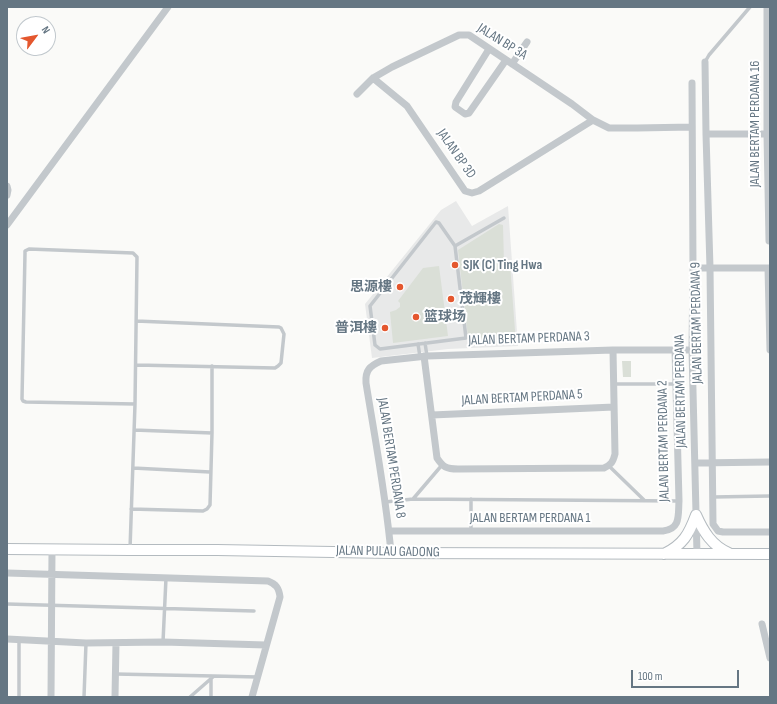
<!DOCTYPE html>
<html>
<head>
<meta charset="utf-8">
<style>
  body { margin:0 }
  #map { position:relative; width:777px; height:704px; overflow:hidden; background:#fafaf8; font-family:"Sofia Sans Condensed",sans-serif }
  canvas { display:block }
  .frame { position:absolute; inset:0; border:8px solid #657683; pointer-events:none }
  .north { position:absolute; left:16px; top:16px; width:40px; height:40px; box-sizing:border-box; background:#fff; border:1px solid #c1c8cd; border-radius:50%; rotate:58deg; font-size:11px; font-weight:700; line-height:16px; text-align:center; color:#657683 }
  .north::after { content:''; display:block; margin:auto; width:14px; height:18px; background:#e4572e; clip-path:polygon(50% 0,100% 100%,50% 72%,0 100%) }
  .scale { position:absolute; left:631px; top:670px; width:108px; height:18px; box-sizing:border-box; border:2px solid #657683; border-top:0; padding-left:5px; font-size:12px; line-height:14px; white-space:nowrap; color:#657683; -webkit-text-stroke:3px #fff; paint-order:stroke }
</style>
</head>
<body>
<div id="map">
<canvas width="777" height="704"></canvas>
<div class="frame"></div>
<div class="north">N</div>
<div class="scale">100 m</div>
</div>
<script>
const c = document.querySelector('canvas').getContext('2d');
c.lineJoin = 'round';
function paint(path, color) {
  c.fillStyle = color;
  c.fill(path, 'evenodd');
}
function strokePath(path, color, width, dash) {
  c.strokeStyle = color;
  c.lineWidth = width;
  c.lineCap = dash ? 'butt' : 'round';
  c.setLineDash(dash || []);
  c.stroke(path);
}
function write(font, color, halo, rows, align = 'center') {
  c.font = font + ' "Sofia Sans Condensed","Noto Sans SC",sans-serif';
  c.lineWidth = 4;
  c.setLineDash([]);
  c.textBaseline = 'middle';
  c.strokeStyle = halo;
  c.fillStyle = color;
  for (const [text, x, y, turn = 0] of rows) {
    c.save();
    c.translate(x, y);
    c.rotate((+turn || 0) * Math.PI / 180);
    c.textAlign = isNaN(turn) ? turn : align;
    if (halo) c.strokeText(text, 0, 0);
    c.fillText(text, 0, 0);
    c.restore();
  }
}
const built = new Path2D(`
  M456,201L472,226L508,206L518,346L448,349L372,358L365,304L441,210Z`);
const green = new Path2D(`
  M499,224L503,225L504,263L510,264L516,344L469,346L458,250Z
  M439,266L448,336L393,343L390,312L396,310L400,307V303L398,301L423,268Z
  M622,361H631V377H623Z`);
const service = new Path2D(`
  M705,62L709,55L750,7
  M436,222L439,223L455,246L466,338L380,349L375,345L370,306Z
  M455,246L504,218
  M136,321L279,327L281,328L284,334L281,363L278,366L275,368L136,365
  M425,343L427,356
  M418,344L420,357
  M614,384H676
  M134,430L212,433
  M609,466L644,500
  M133,468L210,472
  M713,497L770,496
  M413,499L442,465
  M385,502L413,499L679,501
  M131,509L203,511L207,509L210,505L212,433V366
  M471,531V499
  M130,549L135,404L137,257L133,253L29,249L25,251V253L22,399L23,401L26,402L135,404
  M7,604L254,611
  M163,642L166,578
  M115,674L214,676
  M19,697V640
  M84,697L86,643
  M190,697L214,676L258,677
  M211,697V678`);
const minor = new Path2D(`
  M767,7V134L769,241
  M489,49L456,102L455,107L465,114L469,113L506,60
  M705,62L706,134L710,268L713,524L718,531L723,532H770
  M512,64L527,42
  M373,78L407,106L465,191L472,193L479,191L593,120
  M692,83L693,268L692,350L697,554
  M357,94L373,78L392,67L459,35H469L572,104L593,120L609,128H637L692,127
  M706,134H770
  M7,186L8,190L7,195
  M7,225L168,7
  M693,268H770
  M768,268L770,350
  M424,356L437,458C443,467 446,469 458,469L604,468C611,465 613,462 615,454L613,350
  M432,415L614,407
  M695,463L770,462
  M389,531H663C681,529 678,515 679,501L675,349
  M391,553C386,496 375,439 366,383C365,370 370,366 381,361L427,356L613,350H692
  M7,573L268,581C276,584 279,588 280,597L252,697
  M762,624L770,658
  M7,639L86,643L163,642L266,645
  M51,697L52,550
  M115,697L116,643`);
const secondary = new Path2D(`
  M696,515C703,531 712,546 729,553
  M7,549L130,550H217L391,553L770,554
  M664,554C683,545 689,534 696,515`);
const markers = [
  [455,265,4,"#e4572e"],
  [400,287,4,"#e4572e"],
  [451,299,4,"#e4572e"],
  [416,317,4,"#e4572e"],
  [385,328,4,"#e4572e"]
];
const streetNames = [
  ["JALAN BP 3A",502,42,32],
  ["JALAN BERTAM PERDANA 16",755,124,-90],
  ["JALAN BP 3D",456,154,55],
  ["JALAN BERTAM PERDANA 9",697,323,-91],
  ["JALAN BERTAM PERDANA 3",529,339,-2],
  ["JALAN BERTAM PERDANA",681,391,-91],
  ["JALAN BERTAM PERDANA 5",522,398,-3],
  ["JALAN BERTAM PERDANA 2",664,441,-91],
  ["JALAN BERTAM PERDANA 8",391,458,81],
  ["JALAN BERTAM PERDANA 1",530,518],
  ["JALAN PULAU GADONG",388,552,1]
];
const poiNames = [
  ["SJK (C) Ting Hwa",463,265],
  ["思源樓",392,287,"right"],
  ["茂輝樓",459,299],
  ["篮球场",424,317],
  ["普洱樓",377,328,"right"]
];
paint(built, '#e8e9e9');
paint(green, '#dadfd7');
strokePath(secondary, '#b3babf', 12);
strokePath(service, '#c3c8cc', 3.5);
strokePath(minor, '#c3c8cc', 7);
strokePath(secondary, '#fff', 10);
for (const [x, y, r, color] of markers) {
  const dot = new Path2D();
  dot.arc(x, y, r, 0, 2 * Math.PI);
  c.fillStyle = color;
  c.fill(dot);
  strokePath(dot, '#fff', 1.5);
}
write('14px', '#657683', '#fff', streetNames);
write('bold 14px', '#657683', '#fff', poiNames, 'left');
</script>
</body>
</html>
